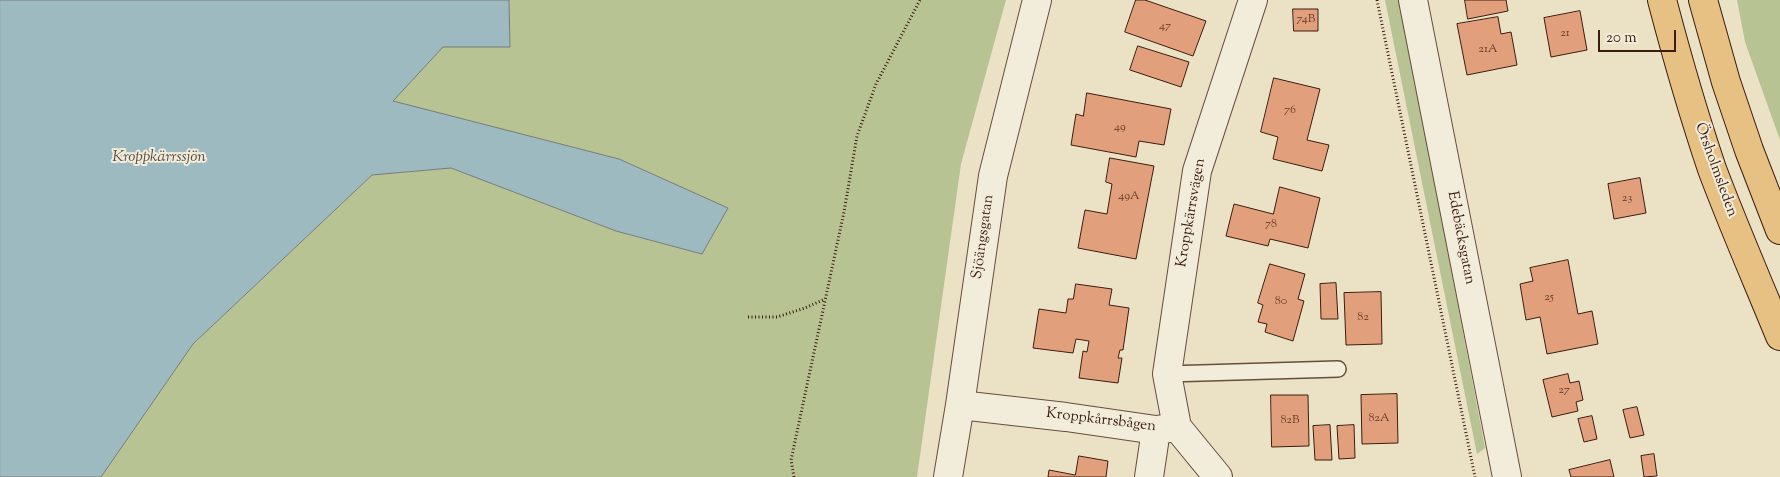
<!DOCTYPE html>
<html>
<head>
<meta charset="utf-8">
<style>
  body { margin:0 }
  #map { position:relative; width:1780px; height:477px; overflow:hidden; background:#ebe2c6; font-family:"Sorts Mill Goudy",serif }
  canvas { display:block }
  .scale { position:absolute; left:1598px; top:30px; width:78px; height:22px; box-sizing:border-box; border:2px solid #3b1c0e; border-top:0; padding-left:6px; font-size:15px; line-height:18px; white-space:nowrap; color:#3b1c0e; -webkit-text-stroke:4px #f2ecda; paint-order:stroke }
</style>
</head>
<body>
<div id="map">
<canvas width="1780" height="477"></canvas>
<div class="scale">20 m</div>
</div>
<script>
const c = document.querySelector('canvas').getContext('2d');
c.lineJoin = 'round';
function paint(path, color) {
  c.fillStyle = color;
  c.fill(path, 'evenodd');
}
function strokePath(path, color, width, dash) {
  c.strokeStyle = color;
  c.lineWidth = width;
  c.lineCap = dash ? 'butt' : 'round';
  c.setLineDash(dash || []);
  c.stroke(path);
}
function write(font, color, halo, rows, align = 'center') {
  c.font = font + ' "Sorts Mill Goudy",serif';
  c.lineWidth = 4;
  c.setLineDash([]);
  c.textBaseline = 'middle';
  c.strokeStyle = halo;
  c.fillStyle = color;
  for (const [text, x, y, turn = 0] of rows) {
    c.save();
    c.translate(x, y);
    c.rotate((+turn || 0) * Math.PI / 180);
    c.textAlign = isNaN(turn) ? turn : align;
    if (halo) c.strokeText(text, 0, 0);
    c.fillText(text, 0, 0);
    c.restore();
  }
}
const green = new Path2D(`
  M509,0H1006L961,164L917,477H101L193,344L372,175L451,168L616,231L702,254L728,208L619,159L392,101L443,47L510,46Z
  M1385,0H1400L1485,448L1477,454Z
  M1737,0H1780V140L1745,42Z`);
const water = new Path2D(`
  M0,0H509L510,47H443L393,101L619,159L728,208L702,254L616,231L451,168L372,175L193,344L101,477H0Z`);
const building = new Path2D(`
  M1136,0H1145L1206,21L1193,56L1125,32Z
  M1465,0H1506L1508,11L1468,19Z
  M1293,9H1318V31H1294Z
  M1580,11L1587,50L1551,57L1544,18Z
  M1498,17L1501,34L1511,32L1517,65L1467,75L1457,24Z
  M1138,46L1189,62L1181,87L1130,70Z
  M1274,78L1320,89L1307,140L1329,145L1322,171L1273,159L1278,137L1261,132Z
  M1087,93L1171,109L1164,145L1139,141L1136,157L1071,145L1076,114L1083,116Z
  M1110,158L1154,166L1136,259L1078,248L1085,210L1107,214L1112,184L1106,182Z
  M1640,178L1646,213L1614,219L1608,184Z
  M1280,187L1320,198L1308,248L1270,239L1268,246L1226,236L1234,204L1273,214Z
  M1568,260L1578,314L1592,311L1598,344L1547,354L1540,317L1526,320L1520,284L1533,281L1530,268Z
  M1270,264L1305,274L1298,299L1304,301L1293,341L1265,332L1267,324L1258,322L1263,305L1258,303Z
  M1336,283L1338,319H1321L1320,284Z
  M1076,284L1112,289L1109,305L1129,308L1123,350H1120L1118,358H1122L1118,383L1079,378L1083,351L1087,352L1089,341L1076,339L1073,353L1033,348L1039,309L1066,313L1068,299H1073Z
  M1381,292L1382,344L1346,345L1344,293Z
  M1568,374L1570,383L1579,381L1583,400L1576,402L1578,411L1552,417L1543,380Z
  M1397,394L1398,443L1362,444L1361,395Z
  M1271,395H1308L1309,446L1272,447Z
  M1637,407L1644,435L1630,438L1623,410Z
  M1592,416L1597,439L1584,442L1578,419Z
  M1330,425L1332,460H1315L1313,426Z
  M1354,425L1355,458L1339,459L1337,426Z
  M1654,454L1657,476L1644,477L1641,456Z
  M1079,456L1108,461L1106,477H1048L1049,470L1075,475Z
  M1610,460L1614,477H1571L1569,470Z`);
const path = new Path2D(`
  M1377,0L1475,477
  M748,317H777L805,308L825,299
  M794,477L791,460L844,212L857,136L876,84L920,0`);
const service = new Path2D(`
  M1167,374L1338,369`);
const minor = new Path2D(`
  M1413,0L1507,477
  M960,405L1066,417L1156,430L1177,427L1218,477
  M1177,427L1167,374L1197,171L1253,0
  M948,477L960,405L993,176L1037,0
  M1149,477L1156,430`);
const primary = new Path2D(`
  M1662,0C1677,57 1693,113 1712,169C1733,225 1757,280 1780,336
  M1703,0L1726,82L1749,150L1780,230`);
const numberNames = [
  ["74B",1306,20],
  ["47",1165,27],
  ["21",1565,34],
  ["21A",1488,50],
  ["76",1290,111],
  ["49",1120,128],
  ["49A",1129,197],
  ["23",1627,199],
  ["78",1271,225],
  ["25",1549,298],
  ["80",1281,302],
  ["82",1363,318],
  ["27",1564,391],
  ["82A",1379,419],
  ["82B",1290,421]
];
const streetNames = [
  ["Örsholmsleden",1715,170,70],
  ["Kroppkärrsvägen",1192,213,-80],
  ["Sjöängsgatan",984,237,-82],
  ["Edebäcksgatan",1460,238,79],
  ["Kroppkårrsbågen",1101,421,7]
];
const waterNames = [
  ["Kroppkärrssjön",159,158]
];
paint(green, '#b8c394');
paint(water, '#9ebac1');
strokePath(water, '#767b79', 1);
paint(building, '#e29f7c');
strokePath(building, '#3b1c0e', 1);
strokePath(service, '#674e3c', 18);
strokePath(minor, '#674e3c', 30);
strokePath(primary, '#3b1c0e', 30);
strokePath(path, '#3b1c0e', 3, [1, 2.5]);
strokePath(service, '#f2ecda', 15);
strokePath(minor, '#f2ecda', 28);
strokePath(primary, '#e6c183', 28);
write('12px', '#653d2a', null, numberNames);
write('15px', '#3b1c0e', '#f2ecda', streetNames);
write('italic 16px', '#594b44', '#f2ecda', waterNames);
</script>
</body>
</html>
